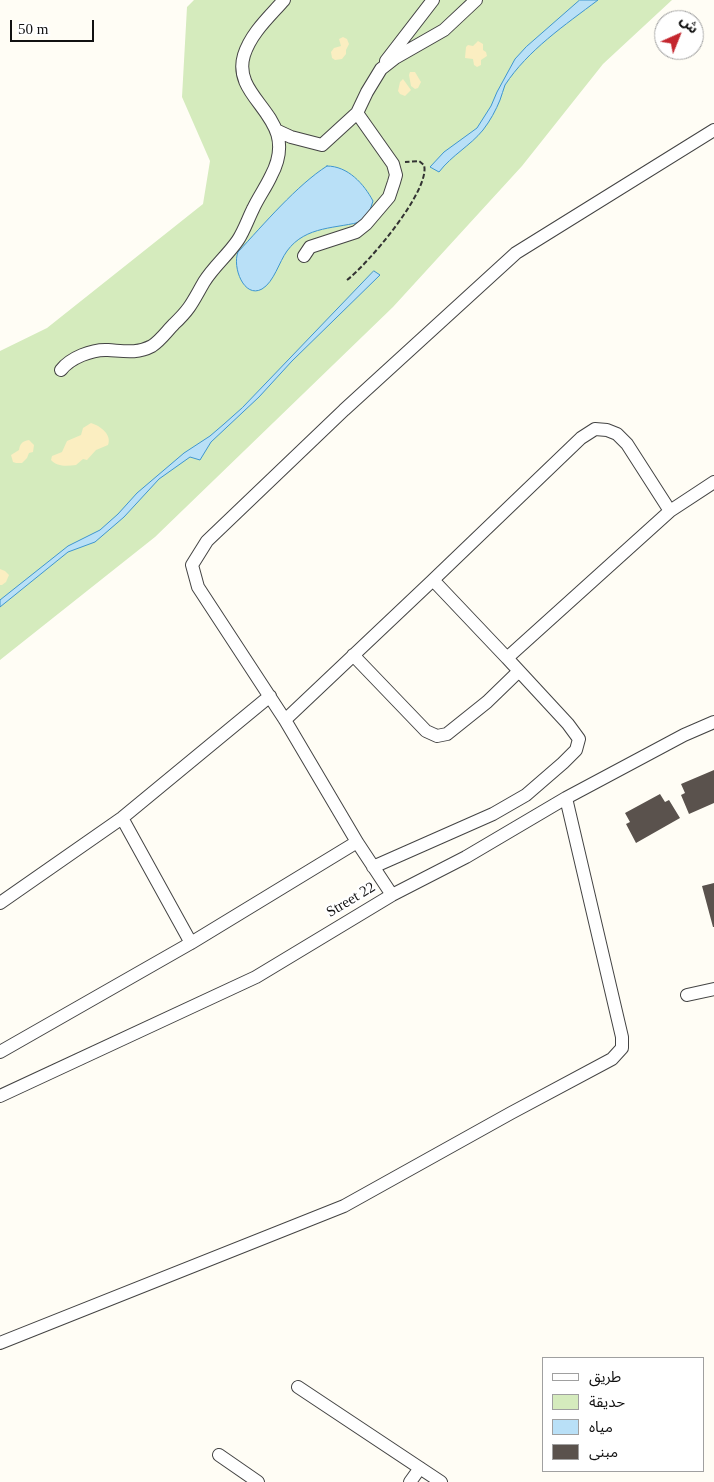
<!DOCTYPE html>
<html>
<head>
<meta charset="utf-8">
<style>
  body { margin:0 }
  #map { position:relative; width:714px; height:1482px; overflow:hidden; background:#fffdf5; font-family:"Times New Roman","Noto Sans Arabic",serif }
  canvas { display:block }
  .legend { position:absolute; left:542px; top:1357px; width:162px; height:115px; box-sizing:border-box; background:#fff; border:1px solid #a0a0a0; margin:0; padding:6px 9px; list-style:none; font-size:15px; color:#111 }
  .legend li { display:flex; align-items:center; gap:10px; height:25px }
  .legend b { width:25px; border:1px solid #a0a0a0 }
  .north { position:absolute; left:654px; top:10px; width:50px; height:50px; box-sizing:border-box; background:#fff; border:1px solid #a0a0a0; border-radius:50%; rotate:44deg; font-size:14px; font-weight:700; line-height:20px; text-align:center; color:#111 }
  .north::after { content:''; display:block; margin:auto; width:18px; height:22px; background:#c4262e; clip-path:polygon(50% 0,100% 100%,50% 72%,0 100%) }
  .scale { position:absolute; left:10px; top:20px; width:84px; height:22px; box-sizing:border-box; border:2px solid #111; border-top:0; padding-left:6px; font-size:15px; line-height:18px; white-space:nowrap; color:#111; -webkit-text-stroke:4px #fff; paint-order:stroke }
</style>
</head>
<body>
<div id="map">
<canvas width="714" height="1482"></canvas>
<ul class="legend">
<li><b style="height:6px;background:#fff"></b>طريق</li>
<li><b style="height:14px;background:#d5ebbd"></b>حديقة</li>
<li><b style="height:14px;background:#b9e0f7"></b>مياه</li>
<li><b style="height:14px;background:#5a524d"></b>مبنى</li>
</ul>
<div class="north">ش</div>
<div class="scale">50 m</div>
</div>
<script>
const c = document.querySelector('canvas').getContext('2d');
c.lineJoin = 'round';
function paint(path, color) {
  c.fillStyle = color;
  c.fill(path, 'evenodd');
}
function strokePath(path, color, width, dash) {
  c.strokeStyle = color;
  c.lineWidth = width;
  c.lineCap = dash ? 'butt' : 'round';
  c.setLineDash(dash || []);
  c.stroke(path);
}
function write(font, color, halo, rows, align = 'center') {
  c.font = font + ' "Times New Roman",serif';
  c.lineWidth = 5;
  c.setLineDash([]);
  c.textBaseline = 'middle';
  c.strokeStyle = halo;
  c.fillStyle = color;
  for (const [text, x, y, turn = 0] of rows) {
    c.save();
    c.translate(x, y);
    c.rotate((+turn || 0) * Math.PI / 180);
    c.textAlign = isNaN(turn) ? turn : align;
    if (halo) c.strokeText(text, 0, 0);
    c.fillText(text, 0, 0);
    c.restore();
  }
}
const green = new Path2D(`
  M194,0H672L603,64L522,166L393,307L155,537L0,660V351L47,328L203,204L210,161L182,97L187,7Z`);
const sand = new Path2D(`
  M343,37L347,39L349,44L346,50V54L342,59L335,60L332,58L331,52L334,48L341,46L339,39Z
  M478,41L483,44V50L486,52L487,56L481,60V65L477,67L474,65L473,59L465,58L466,47L468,45L473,46Z
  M410,72H415L421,82L418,88L415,89L411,86L409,75Z
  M403,79L411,90L405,96L400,94L398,91L400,82Z
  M91,423C101,426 112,435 108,445L96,450L87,460L83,459L76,465C67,466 57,467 51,460L52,456L62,452L67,441L81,435L83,428Z
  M29,440L34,445L33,452L29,453L27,458L22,463H16L13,462L11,455L19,450C20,444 22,441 29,440Z
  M0,569L5,571L9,575L6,582L2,585H0Z`);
const water = new Path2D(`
  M580,0H598C565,25 528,50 505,85C503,90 502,95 500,100C496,110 490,121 483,130C470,146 452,155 439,172L430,167L444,152L477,128L491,106L497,92L515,59L526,47Z
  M327,166C348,166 364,184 373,201L369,213L364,221C337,229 306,225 287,251C279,262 274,282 262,289C244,299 232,267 238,252C263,225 297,185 327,166Z
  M374,271L380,275L292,361L259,397L211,442L200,460L190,457L159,479L124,517L95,542L68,552L0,607V600L68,546L100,530L118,514L137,493L184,453L210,436L224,424L242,408Z`);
const building = new Path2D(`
  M714,770V803L689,814L681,795L685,793L681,784Z
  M660,794L665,802L669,800L680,818L636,843L626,824L630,822L625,813Z
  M714,883V927H713L702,886Z`);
const path = new Path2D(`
  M347,280C367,265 431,190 424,165L419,161L405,162`);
const minor = new Path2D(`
  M386,61L433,0
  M278,131L291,137L322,145L357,113
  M304,256L310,247L356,232L366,224L389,197L394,182L396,175L393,164L357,113L367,92L381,69L395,58L444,30L476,0
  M61,370C70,358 92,349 108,350C124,351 137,354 152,346C161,340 167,331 174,324C191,308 193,301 204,282C214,266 228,255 238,240C244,231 248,219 253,209C258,198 266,187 271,176C303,116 230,101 244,55C251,33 269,17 284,0
  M433,580L581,438L595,429L607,430L617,434L627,444L670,511
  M353,655L426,731L437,736L447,734L487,702L519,671
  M285,720L433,580L507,658L670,511L714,482
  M122,818L191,943
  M373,867L493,814L526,795L563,763L576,750L579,739L568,724L507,658
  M392,895L357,842L285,720L198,587L192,565L207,541L344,410L516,253L714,130
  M0,903L122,818L270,696
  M687,995L714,989
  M0,1052L191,943L357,842
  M0,1096L256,977L392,895L466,857L566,798L684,735L714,722
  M0,1343L344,1206L511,1113L612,1059L622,1048V1037L566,798
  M298,1387L441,1482
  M219,1455L258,1482
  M410,1482L420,1468`);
const streetNames = [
  ["Street 22",351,900,-31]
];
paint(green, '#d5ebbd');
paint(sand, '#fbeec1');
paint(water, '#b9e0f7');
strokePath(water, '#3f96cf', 1);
paint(building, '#5a524d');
strokePath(minor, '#444', 14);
strokePath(path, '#333', 2, [5, 2.5]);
strokePath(minor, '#fff', 12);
write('15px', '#111', '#fff', streetNames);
</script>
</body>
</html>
